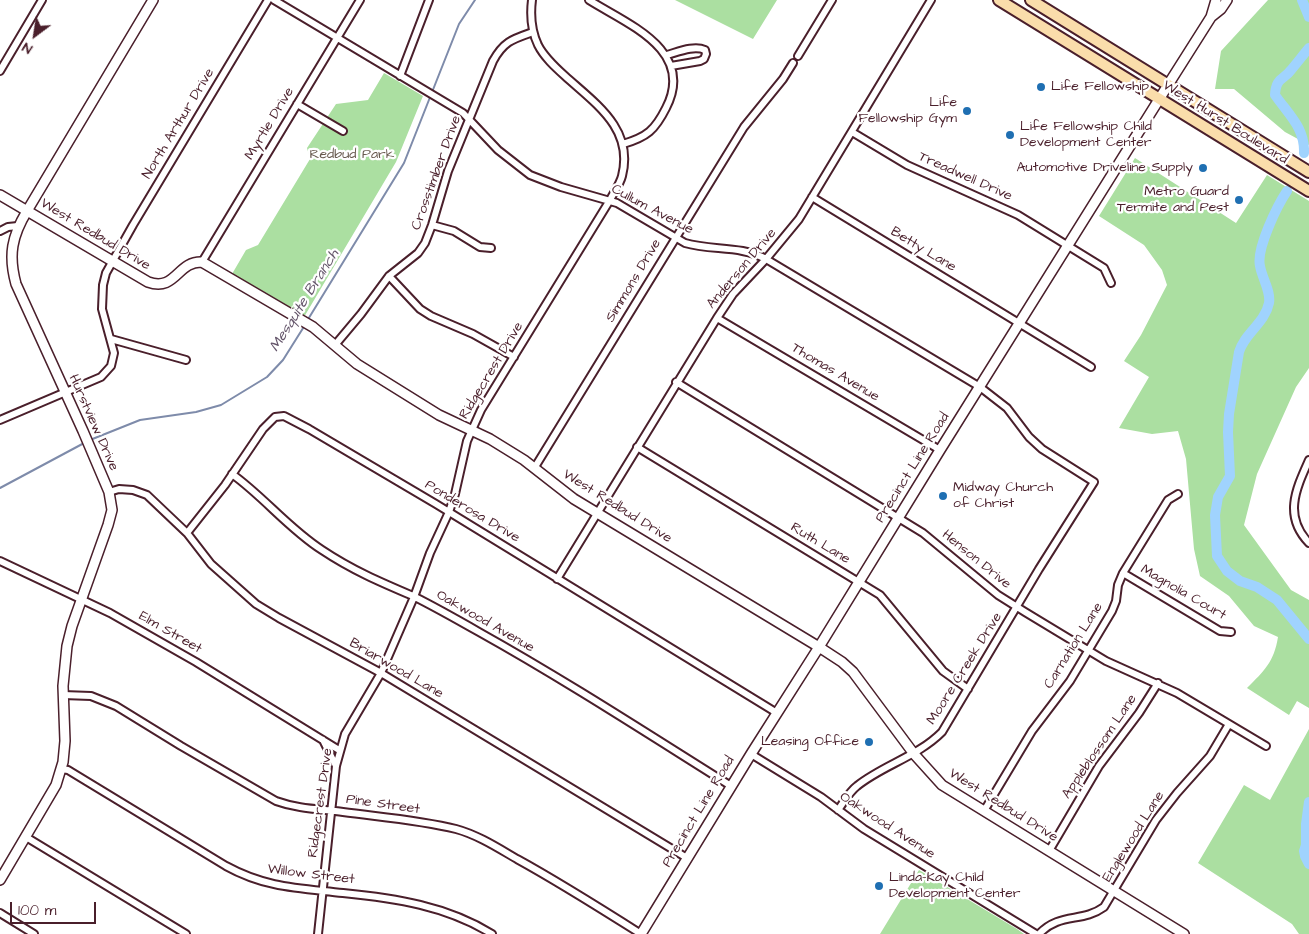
<!DOCTYPE html>
<html>
<head>
<meta charset="utf-8">
<style>
  body { margin:0 }
  #map { position:relative; width:1309px; height:934px; overflow:hidden; background:#fff; font-family:"Architects Daughter",sans-serif }
  canvas { display:block }
  .north { position:absolute; left:10px; top:10px; width:50px; height:50px; -webkit-text-stroke:4px #fff; paint-order:stroke; rotate:211deg; font-size:14px; font-weight:700; line-height:20px; text-align:center; color:#4a1f2b }
  .north::after { content:''; display:block; margin:auto; width:18px; height:22px; background:#4a1f2b; clip-path:polygon(50% 0,100% 100%,50% 72%,0 100%) }
  .scale { position:absolute; left:10px; top:902px; width:86px; height:22px; box-sizing:border-box; border:2px solid #4a1f2b; border-top:0; padding-left:6px; font-size:15px; line-height:18px; white-space:nowrap; color:#4a1f2b; -webkit-text-stroke:4px #fff; paint-order:stroke }
</style>
</head>
<body>
<div id="map">
<canvas width="1309" height="934"></canvas>
<div class="north">N</div>
<div class="scale">100 m</div>
</div>
<script>
const c = document.querySelector('canvas').getContext('2d');
c.lineJoin = 'round';
function paint(path, color) {
  c.fillStyle = color;
  c.fill(path, 'evenodd');
}
function strokePath(path, color, width, dash) {
  c.strokeStyle = color;
  c.lineWidth = width;
  c.lineCap = dash ? 'butt' : 'round';
  c.setLineDash(dash || []);
  c.stroke(path);
}
function write(font, color, halo, rows, align = 'center') {
  c.font = font + ' "Architects Daughter",sans-serif';
  c.lineWidth = 4.5;
  c.setLineDash([]);
  c.textBaseline = 'middle';
  c.strokeStyle = halo;
  c.fillStyle = color;
  for (const [text, x, y, turn = 0] of rows) {
    c.save();
    c.translate(x, y);
    c.rotate((+turn || 0) * Math.PI / 180);
    c.textAlign = isNaN(turn) ? turn : align;
    if (halo) c.strokeText(text, 0, 0);
    c.fillText(text, 0, 0);
    c.restore();
  }
}
const green = new Path2D(`
  M675,0H777L753,39Z
  M1268,0H1309V145L1285,132L1234,89H1215L1221,51Z
  M384,73L423,96L396,162L304,317L232,274L246,250L258,245L310,159L307,148L336,104L368,100Z
  M1135,158L1236,223L1267,175L1309,201V368L1296,387L1257,474L1244,525L1291,590L1309,600V708L1297,701L1289,715L1247,688C1264,671 1274,662 1278,637L1254,626L1229,596L1200,576L1194,549L1186,459L1178,431L1152,434L1119,428L1149,377L1124,361L1141,335L1167,285L1162,270L1144,245L1099,216Z
  M1309,729V934H1299L1292,924L1198,863L1244,785L1270,800Z
  M919,870L1017,929L1024,934H880Z`);
const stream = new Path2D(`
  M307,321L404,163L459,24L475,0
  M90,440L140,420L196,412L221,405L267,377L283,360L305,325
  M0,488L86,442`);
const river = new Path2D(`
  M1302,0L1309,17
  M1304,153C1305,128 1289,115 1275,95C1276,77 1283,81 1291,70C1297,63 1303,55 1309,48
  M1287,191C1277,206 1256,249 1260,266C1262,278 1271,291 1269,303C1265,323 1244,334 1239,352L1229,414L1228,432L1230,476L1218,497L1215,515L1217,556L1227,571L1240,581L1257,587L1277,600L1309,639
  M1309,802L1306,824V845L1304,851L1305,856L1309,864`);
const street = new Path2D(`
  M274,0L463,113L498,150L530,175L561,187L617,203L685,243C712,251 740,245 766,259L980,387L1007,408L1029,437L1042,449L1094,482L1039,569L942,732C917,757 883,765 857,786C849,792 844,802 838,810
  M589,0C627,24 696,50 666,108C655,130 647,137 623,144
  M667,55C678,52 694,45 705,50L706,54L704,59L700,61L671,66
  M798,56L832,0
  M0,71L42,0
  M400,76L429,0
  M297,104L343,131
  M852,132L907,165L1018,215L1104,268L1111,283
  M812,197L1091,367
  M432,225L454,231L480,247L491,248
  M0,231L8,227L18,226
  M202,262L360,0
  M389,276L420,309L431,316L473,334L514,357
  M717,318L940,450
  M111,339L186,360
  M335,345L361,314L389,276L418,253L425,243L432,225L448,171L493,61C504,41 513,39 533,32
  M676,382L923,533L998,595L1025,612L1106,661L1177,693L1266,746
  M0,420L101,377L111,366L114,353L102,309L103,285L106,273L133,225L268,0
  M637,447L880,595L943,671L968,689
  M1309,460C1296,489 1283,516 1309,543
  M535,467L744,127L783,79L793,63
  M232,474C264,497 289,529 322,550C352,570 380,582 413,596C435,607 458,620 479,632C565,680 648,734 731,786
  M109,492L119,489L133,490L147,495L187,533L211,564L256,604L279,618L381,673L687,858
  M187,533L225,485L263,429L275,417L284,416L309,429L436,504L777,713
  M0,561L110,613L196,662L339,750
  M1123,573L1220,631L1231,632
  M557,579L717,318L733,294L766,259L799,219L931,0
  M63,695L91,696L116,706L181,746L276,801C298,809 320,809 343,812C380,817 420,820 456,829C478,835 498,848 517,859C559,882 600,908 641,934
  M323,740L336,766
  M751,754L821,797L864,829L1036,934
  M61,769L68,770L226,866C266,888 299,888 343,893C395,898 447,906 492,934
  M984,811L1032,731L1070,681L1112,611L1116,601L1118,585L1123,573L1168,500L1178,494
  M26,837L186,934
  M1049,851L1099,766L1139,713L1158,683
  M0,913L34,934
  M318,934L336,766L345,734L381,673L414,597L430,553L449,512L455,494L467,441L481,410L610,200C614,192 620,184 622,176C634,129 596,104 565,76C555,67 544,57 538,45C531,30 530,16 532,0
  M1039,934C1060,912 1082,923 1104,907L1156,820L1177,793L1210,756L1229,724`);
const secondary = new Path2D(`
  M1211,17L1216,0
  M0,195L148,282C176,292 177,261 202,262L313,327L357,364L439,415L490,439L524,460L574,499L819,647L842,662L853,672L914,754L942,785L1184,934
  M0,880L56,785L63,762L65,741L63,686L67,646L72,626L108,525L112,510L109,492L83,431L16,284C8,255 12,236 27,211L153,0
  M641,934L751,754L819,647L940,450L1173,77L1211,17L1221,9L1227,0`);
const primary = new Path2D(`
  M999,0L1309,191
  M1031,0L1309,172`);
const markers = [
  [1041,87,5,"#1f6fb2"],
  [967,111,5,"#1f6fb2"],
  [1010,135,5,"#1f6fb2"],
  [1203,168,5,"#1f6fb2"],
  [1239,200,5,"#1f6fb2"],
  [943,496,5,"#1f6fb2"],
  [869,742,5,"#1f6fb2"],
  [879,886,5,"#1f6fb2"]
];
const poiNames = [
  ["Life Fellowship",1051,87],
  ["Life",957,103,"right"],
  ["Fellowship Gym",957,119,"right"],
  ["Life Fellowship Child",1020,127],
  ["Development Center",1020,143],
  ["Automotive Driveline Supply",1193,168,"right"],
  ["Metro Guard",1229,192,"right"],
  ["Termite and Pest",1229,208,"right"],
  ["Midway Church",953,488],
  ["of Christ",953,504],
  ["Leasing Office",859,742,"right"],
  ["Linda-Kay Child",889,878],
  ["Development Center",889,894]
];
const streetNames = [
  ["West Hurst Boulevard",1225,123,32],
  ["North Arthur Drive",179,124,-59],
  ["Myrtle Drive",270,124,-59],
  ["Crosstimber Drive",437,173,-70],
  ["Treadwell Drive",965,177,24],
  ["Cullum Avenue",652,210,28],
  ["West Redbud Drive",95,235,31],
  ["Betty Lane",923,250,31],
  ["Anderson Drive",742,269,-50],
  ["Simmons Drive",634,281,-59],
  ["Ridgecrest Drive",492,371,-59],
  ["Thomas Avenue",835,373,31],
  ["Hurstview Drive",93,423,66],
  ["Precinct Line Road",913,468,-58],
  ["West Redbud Drive",617,507,32],
  ["Ponderosa Drive",472,512,31],
  ["Ruth Lane",820,544,31],
  ["Henson Drive",976,560,39],
  ["Magnolia Court",1183,593,30],
  ["Oakwood Avenue",485,622,30],
  ["Elm Street",170,633,30],
  ["Carnation Lane",1074,646,-58],
  ["Briarwood Lane",396,669,30],
  ["Moore Creek Drive",965,669,-58],
  ["Appleblossom Lane",1100,747,-56],
  ["Ridgecrest Drive",321,803,-82],
  ["Pine Street",383,805,8],
  ["West Redbud Drive",1003,806,32],
  ["Precinct Line Road",699,812,-59],
  ["Oakwood Avenue",887,826,33],
  ["Englewood Lane",1134,837,-58],
  ["Willow Street",311,875,7]
];
const parkNames = [
  ["Redbud Park",352,155]
];
const waterNames = [
  ["Mesquite Branch",305,301,-58]
];
paint(green, '#abdfa1');
strokePath(stream, '#7e8baa', 2);
strokePath(river, '#a0d3fe', 10);
strokePath(street, '#4a1f2b', 10);
strokePath(secondary, '#4a1f2b', 12);
strokePath(primary, '#4a1f2b', 14);
strokePath(street, '#fff', 6);
strokePath(secondary, '#fff', 9);
strokePath(primary, '#faddab', 10);
for (const [x, y, r, color] of markers) {
  const dot = new Path2D();
  dot.arc(x, y, r, 0, 2 * Math.PI);
  c.fillStyle = color;
  c.fill(dot);
  strokePath(dot, '#fff', 2);
}
write('14px', '#4a1f2b', '#fff', poiNames, 'left');
write('14px', '#4a1f2b', '#fff', streetNames);
write('14px', '#67594e', '#fff', parkNames);
write('italic 15px', '#64556a', '#fff', waterNames);
</script>
</body>
</html>
